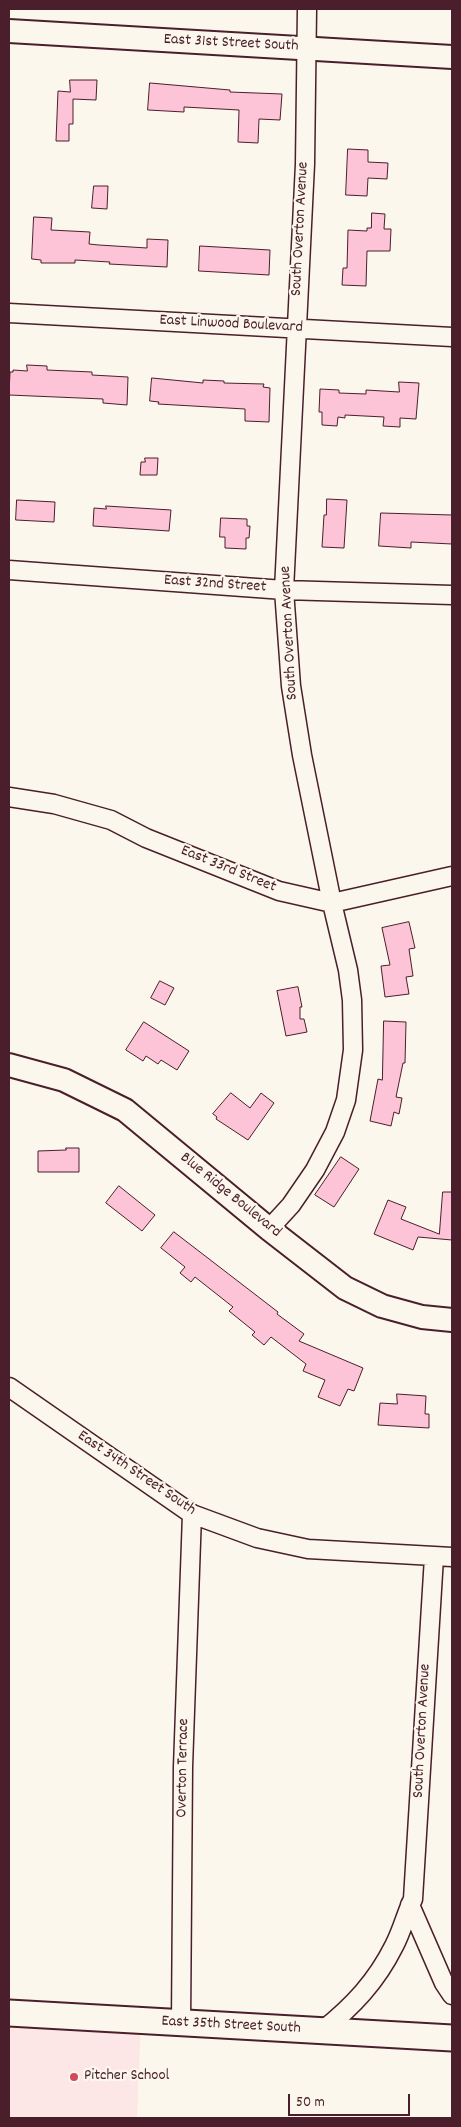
<!DOCTYPE html>
<html>
<head>
<meta charset="utf-8">
<style>
  body { margin:0 }
  #map { position:relative; width:461px; height:2127px; overflow:hidden; background:#fbf7ec; font-family:Dekko,sans-serif }
  canvas { display:block }
  .frame { position:absolute; inset:0; border:10px solid #4a1f2b; pointer-events:none }
  .scale { position:absolute; left:288px; top:2094px; width:122px; height:22px; box-sizing:border-box; border:2px solid #4a1f2b; border-top:0; padding-left:6px; font-size:15px; line-height:18px; white-space:nowrap; color:#4a1f2b; -webkit-text-stroke:4px #fbf7ec; paint-order:stroke }
</style>
</head>
<body>
<div id="map">
<canvas width="461" height="2127"></canvas>
<div class="frame"></div>
<div class="scale">50 m</div>
</div>
<script>
const c = document.querySelector('canvas').getContext('2d');
c.lineJoin = 'round';
function paint(path, color) {
  c.fillStyle = color;
  c.fill(path, 'evenodd');
}
function strokePath(path, color, width, dash) {
  c.strokeStyle = color;
  c.lineWidth = width;
  c.lineCap = dash ? 'butt' : 'round';
  c.setLineDash(dash || []);
  c.stroke(path);
}
function write(font, color, halo, rows, align = 'center') {
  c.font = font + ' Dekko,sans-serif';
  c.lineWidth = 4.5;
  c.setLineDash([]);
  c.textBaseline = 'middle';
  c.strokeStyle = halo;
  c.fillStyle = color;
  for (const [text, x, y, turn = 0] of rows) {
    c.save();
    c.translate(x, y);
    c.rotate((+turn || 0) * Math.PI / 180);
    c.textAlign = isNaN(turn) ? turn : align;
    if (halo) c.strokeText(text, 0, 0);
    c.fillText(text, 0, 0);
    c.restore();
  }
}
const built = new Path2D(`
  M9,2014L141,2021L137,2118H9Z`);
const building = new Path2D(`
  M70,80H97L96,100L73,99V124H69V141H56L58,91L70,92Z
  M150,83L230,90V92L282,94L280,120L259,119L258,143L238,142L239,110L184,107V112L148,110Z
  M348,149L368,150V162L388,163L387,179L368,178L367,196L346,195Z
  M94,186H108L107,209L92,208Z
  M372,213L385,214L384,229H391L390,251H367L366,286L342,285L343,268H347L348,230L367,231V228H371Z
  M34,217L52,218L51,230L90,232L89,244L99,245L147,248V239L168,240L167,267L109,264L110,262L75,260V263H41V260L32,259Z
  M200,246L270,250L269,275L199,271Z
  M27,365L47,366V370L92,372V375L128,377L127,405L103,403V399L9,395L10,372H13V370L27,371Z
  M152,378L203,383V380L224,381V383L264,384L263,387L270,388L269,422L245,421V409L158,404L159,402L150,401Z
  M399,382L419,383L416,419L400,418V427L383,426L384,417L345,415V418L338,417L337,426L322,425V412H319L320,389L339,390V393L366,394V390L399,392Z
  M145,458H158L157,475H140L141,462H145Z
  M327,499L347,500L344,548L322,547L324,515H326Z
  M17,500L55,502L54,522L16,520Z
  M106,506L171,510L169,531L93,526L94,508L106,509Z
  M381,513L452,515V544L411,542V548L379,546Z
  M221,518L247,519V526H250L249,538H246V549L225,548V537H220Z
  M409,922L415,948L409,949L413,976L406,977L409,994L385,997L381,966L390,965L382,928Z
  M160,981L174,988L165,1005L151,998Z
  M298,987L302,1007H300V1019H304L307,1032L286,1036L277,991Z
  M384,1021L406,1022L405,1063H403L396,1097L402,1098L399,1114L394,1112L391,1126L370,1121L378,1079L382,1080Z
  M144,1022L189,1051L177,1070L161,1060L158,1064L146,1056L143,1061L126,1050Z
  M231,1093L250,1108L261,1093L274,1103L248,1140L216,1119L217,1117L213,1114Z
  M66,1148H79V1172H38V1151L66,1150Z
  M341,1157L359,1169L334,1207L315,1195Z
  M119,1186L155,1215L142,1231L106,1203Z
  M443,1192H452V1240L418,1237L413,1250L374,1234L388,1200L406,1207L401,1219L439,1234Z
  M174,1232L278,1312L277,1314L304,1334L299,1341L363,1368L354,1391L348,1389L340,1406L318,1397L325,1380L303,1371L306,1364L271,1337L264,1345L252,1335L255,1332L229,1311L233,1307L195,1277L191,1282L180,1273L185,1267L161,1248Z
  M397,1394L426,1396L425,1414H429V1428L378,1425L380,1403L397,1404Z`);
const minor = new Path2D(`
  M9,313L452,337
  M9,570L284,590L452,595
  M9,797L54,804L111,820L146,838L279,891L332,903L452,876
  M269,1229L291,1205L315,1170L335,1132L346,1100L353,1050L352,1000L348,970L332,903L302,755L291,686L284,590L305,164L307,9
  M9,1387L192,1514L257,1538L308,1549L452,1557
  M410,1905L444,1983L452,1995
  M181,2023L183,1767L192,1514
  M322,2031C353,2006 376,1982 394,1946C402,1931 406,1914 413,1899L434,1557`);
const tertiary = new Path2D(`
  M9,31L452,57
  M9,1065L64,1080L125,1110L269,1229L345,1288L382,1306L422,1317L452,1320`);
const secondary = new Path2D(`
  M9,2013L452,2038`);
const markers = [
  [74,2077,5,"#d1495b"]
];
const streetNames = [
  ["East 31st Street South",231,44,3],
  ["South Overton Avenue",301,229,-87],
  ["East Linwood Boulevard",231,325,3],
  ["East 32nd Street",215,585,4],
  ["South Overton Avenue",290,633,-93],
  ["East 33rd Street",228,870,22],
  ["Blue Ridge Boulevard",230,1196,39],
  ["East 34th Street South",136,1474,34],
  ["South Overton Avenue",423,1731,-87],
  ["Overton Terrace",184,1768,-89],
  ["East 35th Street South",231,2026,3]
];
const poiNames = [
  ["Pitcher School",84,2077]
];
paint(built, '#fce7e6');
paint(building, '#fdc3d7');
strokePath(building, '#4a1f2b', 1);
strokePath(minor, '#4a1f2b', 21);
strokePath(tertiary, '#4a1f2b', 26);
strokePath(secondary, '#4a1f2b', 29);
strokePath(minor, '#fbf7ec', 18);
strokePath(tertiary, '#fbf7ec', 22);
strokePath(secondary, '#fbf7ec', 25);
for (const [x, y, r, color] of markers) {
  const dot = new Path2D();
  dot.arc(x, y, r, 0, 2 * Math.PI);
  c.fillStyle = color;
  c.fill(dot);
  strokePath(dot, '#fbf7ec', 2);
}
write('16px', '#4a1f2b', '#fbf7ec', streetNames);
write('16px', '#4a1f2b', '#fbf7ec', poiNames, 'left');
</script>
</body>
</html>
